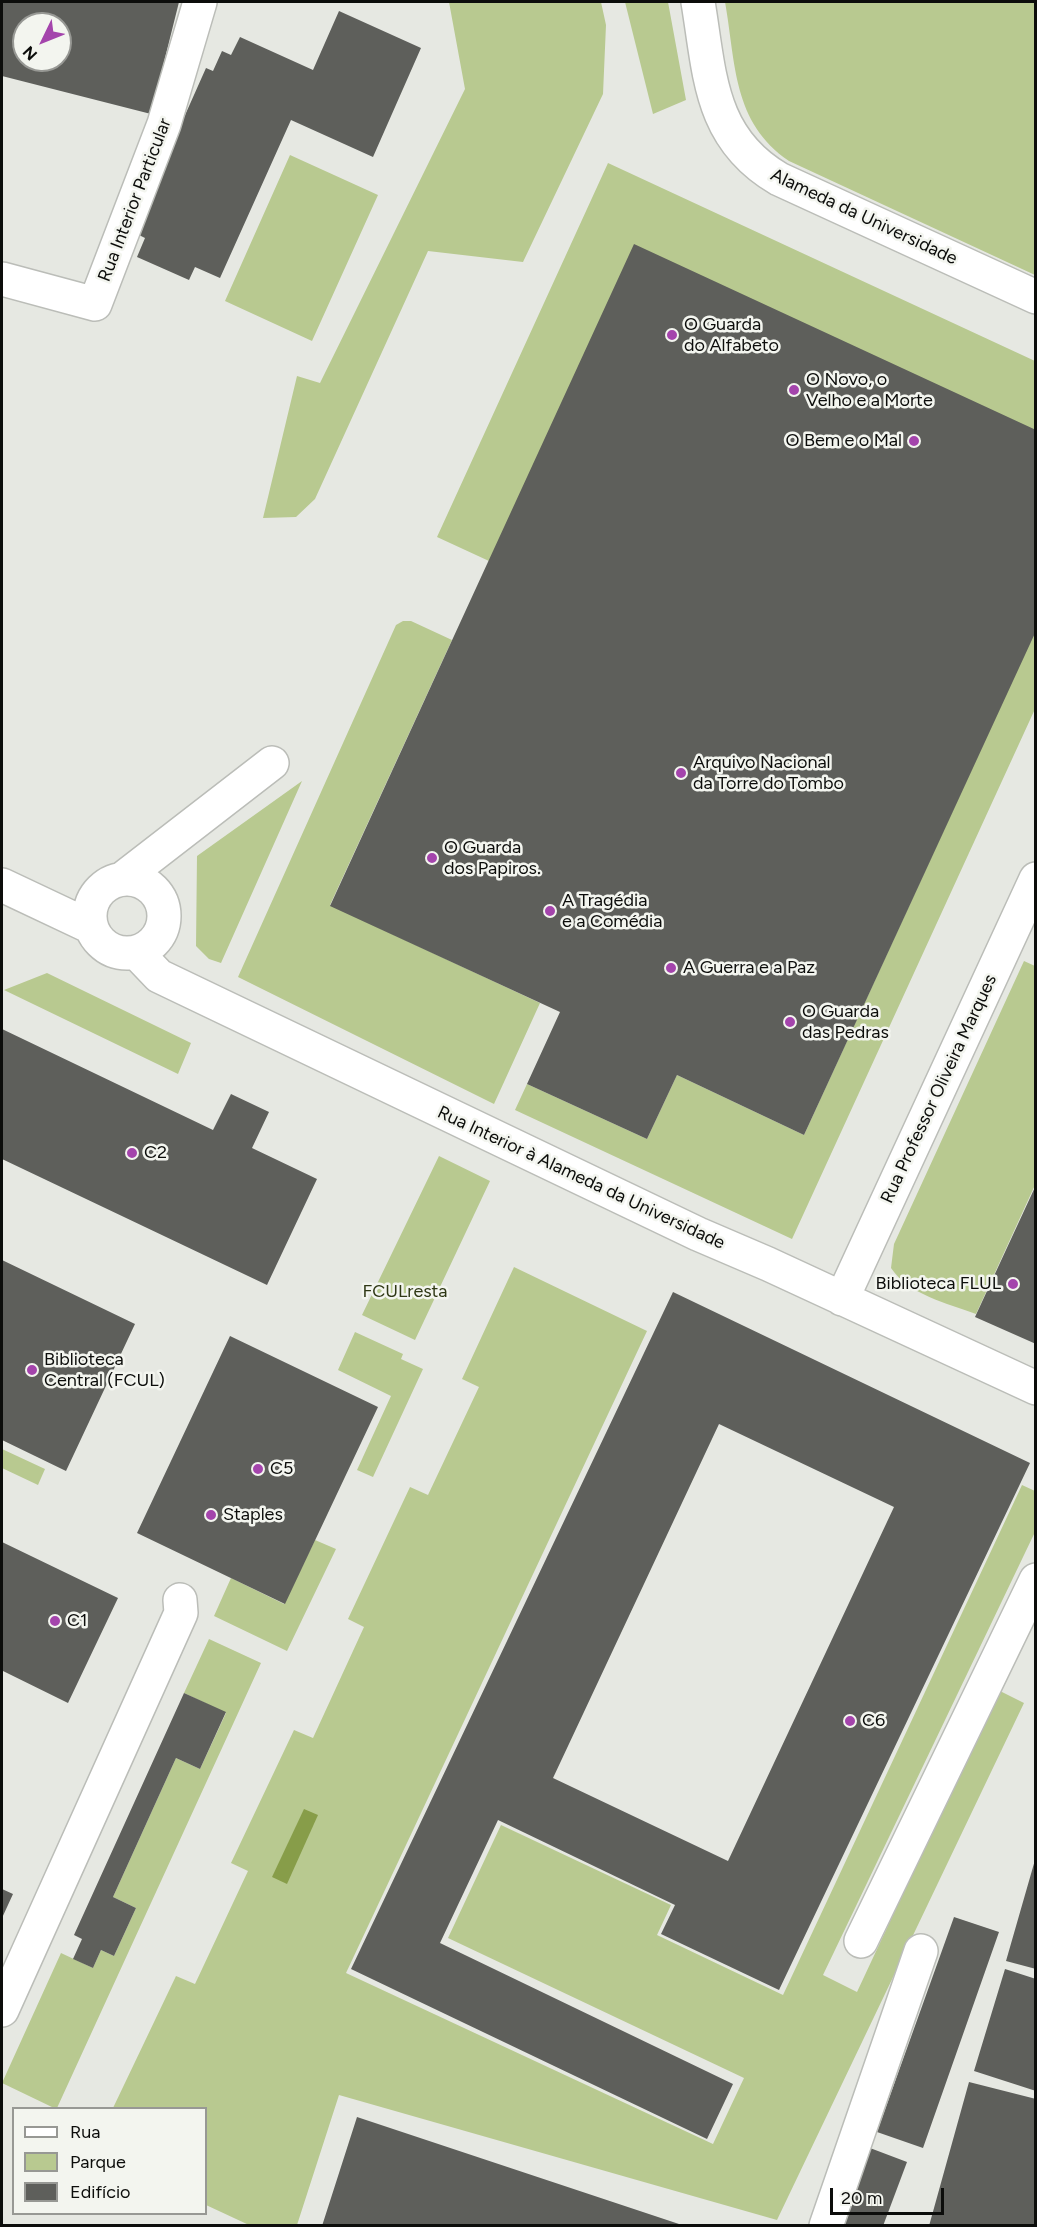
<!DOCTYPE html>
<html>
<head>
<meta charset="utf-8">
<style>
  body { margin:0 }
  #map { position:relative; width:1037px; height:2227px; overflow:hidden; background:#e6e8e2; font-family:Figtree,sans-serif }
  canvas { display:block }
  .frame { position:absolute; inset:0; border:3px solid #0c0d0b; pointer-events:none }
  .legend { position:absolute; left:12px; top:2107px; width:195px; height:108px; box-sizing:border-box; background:#f3f5ef; border:2px solid #979894; margin:0; padding:8px 10px; list-style:none; font-size:18px; color:#0c0d0b }
  .legend li { display:flex; align-items:center; gap:12px; height:30px }
  .legend b { width:30px; border:2px solid #979894 }
  .north { position:absolute; left:12px; top:12px; width:60px; height:60px; box-sizing:border-box; background:#f3f5ef; border:2px solid #979894; border-radius:50%; rotate:227deg; font-size:16px; font-weight:700; line-height:24px; text-align:center; color:#0c0d0b }
  .north::after { content:''; display:block; margin:auto; width:21px; height:27px; background:#a444ac; clip-path:polygon(50% 0,100% 100%,50% 72%,0 100%) }
  .scale { position:absolute; left:830px; top:2188px; width:114px; height:27px; box-sizing:border-box; border:3px solid #0c0d0b; border-top:0; padding-left:8px; font-size:18px; line-height:21px; white-space:nowrap; color:#0c0d0b; -webkit-text-stroke:4px #f3f5ef; paint-order:stroke }
</style>
</head>
<body>
<div id="map">
<canvas width="1037" height="2227"></canvas>
<div class="frame"></div>
<ul class="legend">
<li><b style="height:8px;background:#fff"></b>Rua</li>
<li><b style="height:16px;background:#b8c990"></b>Parque</li>
<li><b style="height:16px;background:#5e5f5b"></b>Edifício</li>
</ul>
<div class="north">N</div>
<div class="scale">20 m</div>
</div>
<script>
const c = document.querySelector('canvas').getContext('2d');
c.lineJoin = 'round';
function paint(path, color) {
  c.fillStyle = color;
  c.fill(path, 'evenodd');
}
function strokePath(path, color, width, dash) {
  c.strokeStyle = color;
  c.lineWidth = width;
  c.lineCap = dash ? 'butt' : 'round';
  c.setLineDash(dash || []);
  c.stroke(path);
}
function write(font, color, halo, rows, align = 'center') {
  c.font = font + ' Figtree,sans-serif';
  c.lineWidth = 5;
  c.setLineDash([]);
  c.textBaseline = 'middle';
  c.strokeStyle = halo;
  c.fillStyle = color;
  for (const [text, x, y, turn = 0] of rows) {
    c.save();
    c.translate(x, y);
    c.rotate((+turn || 0) * Math.PI / 180);
    c.textAlign = isNaN(turn) ? turn : align;
    if (halo) c.strokeText(text, 0, 0);
    c.fillText(text, 0, 0);
    c.restore();
  }
}
const green = new Path2D(`
  M449,2H601L606,25L603,94L523,262L428,251L315,499L296,517L263,518L297,376L320,383L465,89Z
  M625,2H668L686,100L653,114Z
  M725,2H1035V275L789,161C732,122 736,63 725,2Z
  M290,155L378,195L312,341L225,301Z
  M608,163L1035,361V430L489,561L437,537Z
  M403,621H411L452,640L330,905L540,1003L494,1104L238,977L396,625Z
  M1035,631V709L792,1239L515,1110L527,1084L647,1139L677,1075L804,1135Z
  M302,781L221,963L209,959L196,946L197,856Z
  M1024,961L1035,966V1185L976,1314C947,1303 909,1295 891,1268L894,1244Z
  M47,973L191,1043L178,1074L4,990Z
  M439,1156L490,1181L415,1340L362,1315Z
  M514,1267L647,1331L346,1973L713,2144L744,2078L448,1938L501,1825L671,1905L657,1935L783,1995L1022,1485L1035,1491V1532L823,1975L857,1992L998,1690L1024,1703L777,2220L339,2095L297,2225H249L206,2205V2108H113L176,1976L195,1984L248,1871L231,1863L294,1730L313,1738L364,1627L348,1619L410,1487L428,1495L479,1387L462,1379Z
  M355,1332L403,1354L401,1359L423,1369L373,1477L357,1470L391,1396L338,1370Z
  M2,1449L45,1469L38,1485L2,1468Z
  M315,1540L336,1549L287,1651L214,1616L231,1578L284,1604Z
  M209,1639L261,1663L57,2108H54L2,2083L61,1953L93,1968L101,1950L114,1956L136,1908L113,1897L176,1758L200,1769L226,1713L184,1693Z`);
const water = new Path2D(`
  M304,1809L318,1815L287,1884L272,1877Z`);
const building = new Path2D(`
  M2,2H179L151,114L2,76ZM24,24H60V60H24Z
  M339,11L421,48L373,157L291,120L220,278L195,267L189,280L137,257L145,238L133,232L206,68L213,71L222,51L231,55L240,37L313,70Z
  M634,244L1036,430V631L804,1135L677,1075L647,1139L527,1084L560,1012L330,906Z
  M2,1029L213,1130L231,1094L269,1112L252,1148L317,1179L267,1285L2,1159Z
  M1036,1185V1344L975,1317Z
  M2,1260L135,1324L66,1471L2,1440Z
  M673,1292L1030,1463L779,1990L661,1934L675,1905L498,1820L440,1943L733,2084L707,2139L351,1969ZM719,1424L894,1507L728,1861L553,1778Z
  M230,1336L378,1407L285,1604L137,1533Z
  M2,1542L118,1598L68,1703L3,1671L2,1675Z
  M184,1693L226,1712L200,1769L176,1758L113,1897L136,1908L114,1956L101,1950L93,1968L73,1959L82,1939L74,1935Z
  M1035,1860H1036V1969L1006,1961Z
  M2,1889L13,1894L2,1918Z
  M954,1917L999,1932L923,2148L877,2132Z
  M1005,1969L1036,1979V2091L974,2071Z
  M969,2082L1036,2099V2226H929Z
  M357,2117L682,2225V2226H322Z
  M870,2148L907,2162L883,2226H841Z`);
const minor = new Path2D(`
  M698,2C710,74 709,138 779,179L1036,297
  M2,279L95,304L164,124L200,2
  M90 916a37 37 0 1 1 74 0a37 37 0 1 1-74 0Z
  M122,879L272,763
  M2,885L91,927
  M137,953L159,976L698,1234L768,1264L1036,1388
  M842,1299L1036,879
  M861,1941L1036,1580
  M2,2010L181,1613L180,1600
  M826,2226L921,1951`);
const markers = [
  [672,335,6,"#a444ac"],
  [794,390,6,"#a444ac"],
  [914,441,6,"#a444ac"],
  [681,773,6,"#a444ac"],
  [432,858,6,"#a444ac"],
  [550,911,6,"#a444ac"],
  [671,968,6,"#a444ac"],
  [790,1022,6,"#a444ac"],
  [132,1153,6,"#a444ac"],
  [1013,1284,6,"#a444ac"],
  [32,1370,6,"#a444ac"],
  [258,1469,6,"#a444ac"],
  [211,1515,6,"#a444ac"],
  [55,1621,6,"#a444ac"],
  [850,1721,6,"#a444ac"]
];
const streetNames = [
  ["Rua Interior Particular",135,200,-69],
  ["Alameda da Universidade",864,217,25],
  ["Rua Professor Oliveira Marques",939,1089,-65],
  ["Rua Interior à Alameda da Universidade",581,1178,25]
];
const poiNames = [
  ["O Guarda",684,325],
  ["do Alfabeto",684,346],
  ["O Novo, o",806,380],
  ["Velho e a Morte",806,401],
  ["O Bem e o Mal",902,441,"right"],
  ["Arquivo Nacional",693,763],
  ["da Torre do Tombo",693,784],
  ["O Guarda",444,848],
  ["dos Papiros.",444,869],
  ["A Tragédia",562,901],
  ["e a Comédia",562,922],
  ["A Guerra e a Paz",683,968],
  ["O Guarda",802,1012],
  ["das Pedras",802,1033],
  ["C2",144,1153],
  ["Biblioteca FLUL",1001,1284,"right"],
  ["Biblioteca",44,1360],
  ["Central (FCUL)",44,1381],
  ["C5",270,1469],
  ["Staples",223,1515],
  ["C1",67,1621],
  ["C6",862,1721]
];
const parkNames = [
  ["FCULresta",405,1292]
];
paint(green, '#b8c990');
paint(water, '#879d49');
paint(building, '#5e5f5b');
strokePath(minor, '#bbbdb8', 36);
strokePath(minor, '#fff', 33);
for (const [x, y, r, color] of markers) {
  const dot = new Path2D();
  dot.arc(x, y, r, 0, 2 * Math.PI);
  c.fillStyle = color;
  c.fill(dot);
  strokePath(dot, '#f3f5ef', 2);
}
write('18px', '#0c0d0b', '#f3f5ef', streetNames);
write('18px', '#0c0d0b', '#f3f5ef', poiNames, 'left');
write('18px', '#2f3815', '#f3f5ef', parkNames);
</script>
</body>
</html>
